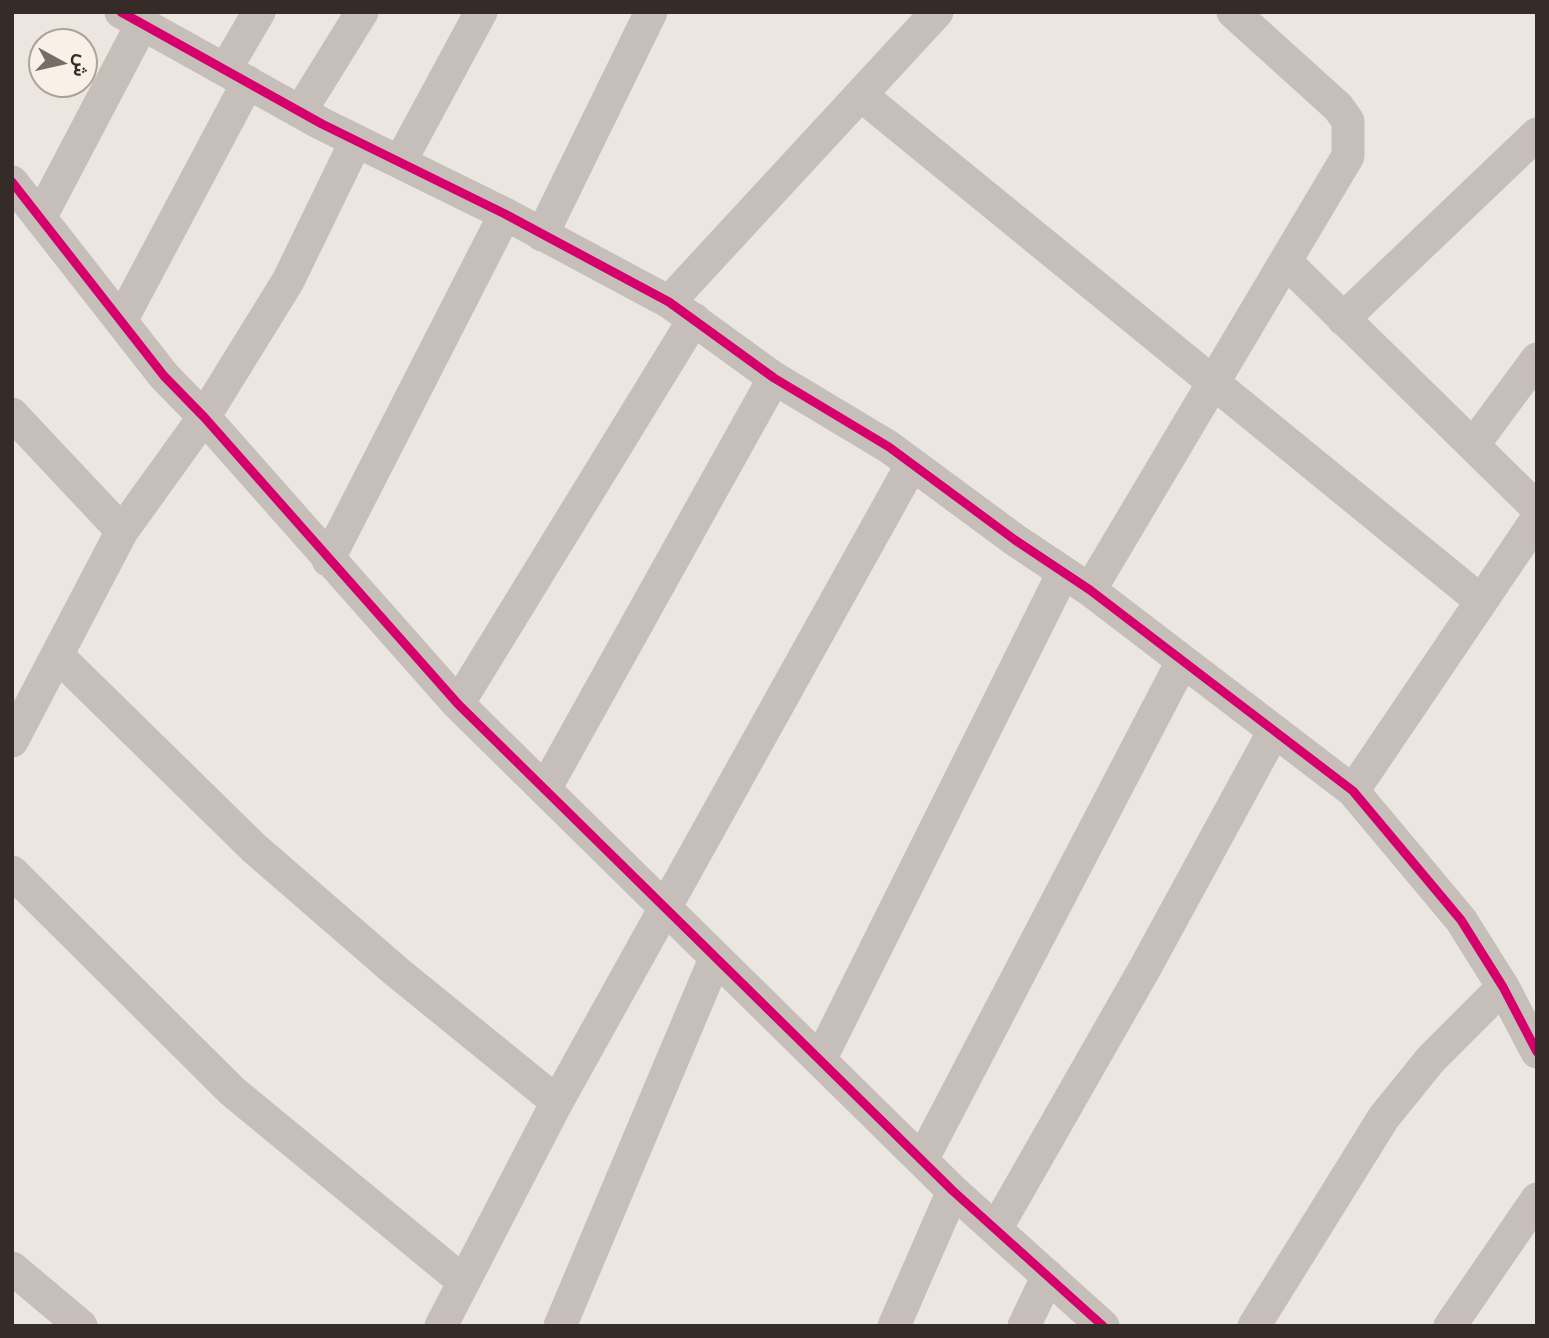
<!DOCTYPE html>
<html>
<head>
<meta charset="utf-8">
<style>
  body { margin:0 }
  #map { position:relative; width:1549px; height:1338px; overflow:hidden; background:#ece6e0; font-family:Mulish,Vazirmatn,sans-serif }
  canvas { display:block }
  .frame { position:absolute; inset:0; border:14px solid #362c27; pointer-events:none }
  .north { position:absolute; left:28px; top:28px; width:70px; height:70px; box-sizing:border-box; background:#f9f0e7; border:2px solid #aba29a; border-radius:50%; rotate:98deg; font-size:19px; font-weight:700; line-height:28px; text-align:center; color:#362c27 }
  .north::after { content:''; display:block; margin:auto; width:24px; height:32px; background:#766d68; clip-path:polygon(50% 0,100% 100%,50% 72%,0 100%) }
</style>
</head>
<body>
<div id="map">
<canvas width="1549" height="1338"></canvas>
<div class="frame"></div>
<div class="north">ش</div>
</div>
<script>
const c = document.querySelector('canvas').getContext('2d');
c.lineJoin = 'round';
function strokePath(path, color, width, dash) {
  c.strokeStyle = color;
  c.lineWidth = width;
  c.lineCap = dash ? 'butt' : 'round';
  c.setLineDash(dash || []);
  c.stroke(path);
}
const minor = new Path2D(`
  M121,12L322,124L505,214L669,302L774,378L889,447L1015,540L1090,590L1353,791L1461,920L1503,987L1537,1052
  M225,70L259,12
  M862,96L1481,601
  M300,112L362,12
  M400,162L481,12
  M12,182L164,376L204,417L458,704L953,1191L1103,1326
  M40,218L142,24
  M542,235L651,12
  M1287,263L1537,508
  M669,302L937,12
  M1343,319L1537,134
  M121,321L248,82
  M12,414L122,531
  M1474,444L1537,359
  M328,560L505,214
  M1090,590L1348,156V121L1338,107L1233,12
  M57,655L254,848L397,972L557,1102
  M458,704L694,319
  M12,741L122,531L204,417L288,281L356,141
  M545,789L774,378
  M1353,791L1537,519
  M12,872L232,1091L464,1282
  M821,1058L1063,573
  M922,1160L1182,662
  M996,1229L1145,968L1274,731
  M12,1268L81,1326
  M441,1326L557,1102L912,464
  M560,1326L715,959
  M894,1326L953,1191
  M1024,1326L1048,1276
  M1254,1326L1384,1117L1431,1059L1503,987
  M1450,1326L1537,1199`);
const cycleway = new Path2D(`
  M121,12L322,124L505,214L669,302L774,378L889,447L1015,540L1090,590L1353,791L1461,920L1503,987L1537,1052
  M12,182L164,376L204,417L458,704L953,1191L1103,1326`);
strokePath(minor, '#c5beb9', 33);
strokePath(cycleway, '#d6006c', 9);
</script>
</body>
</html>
